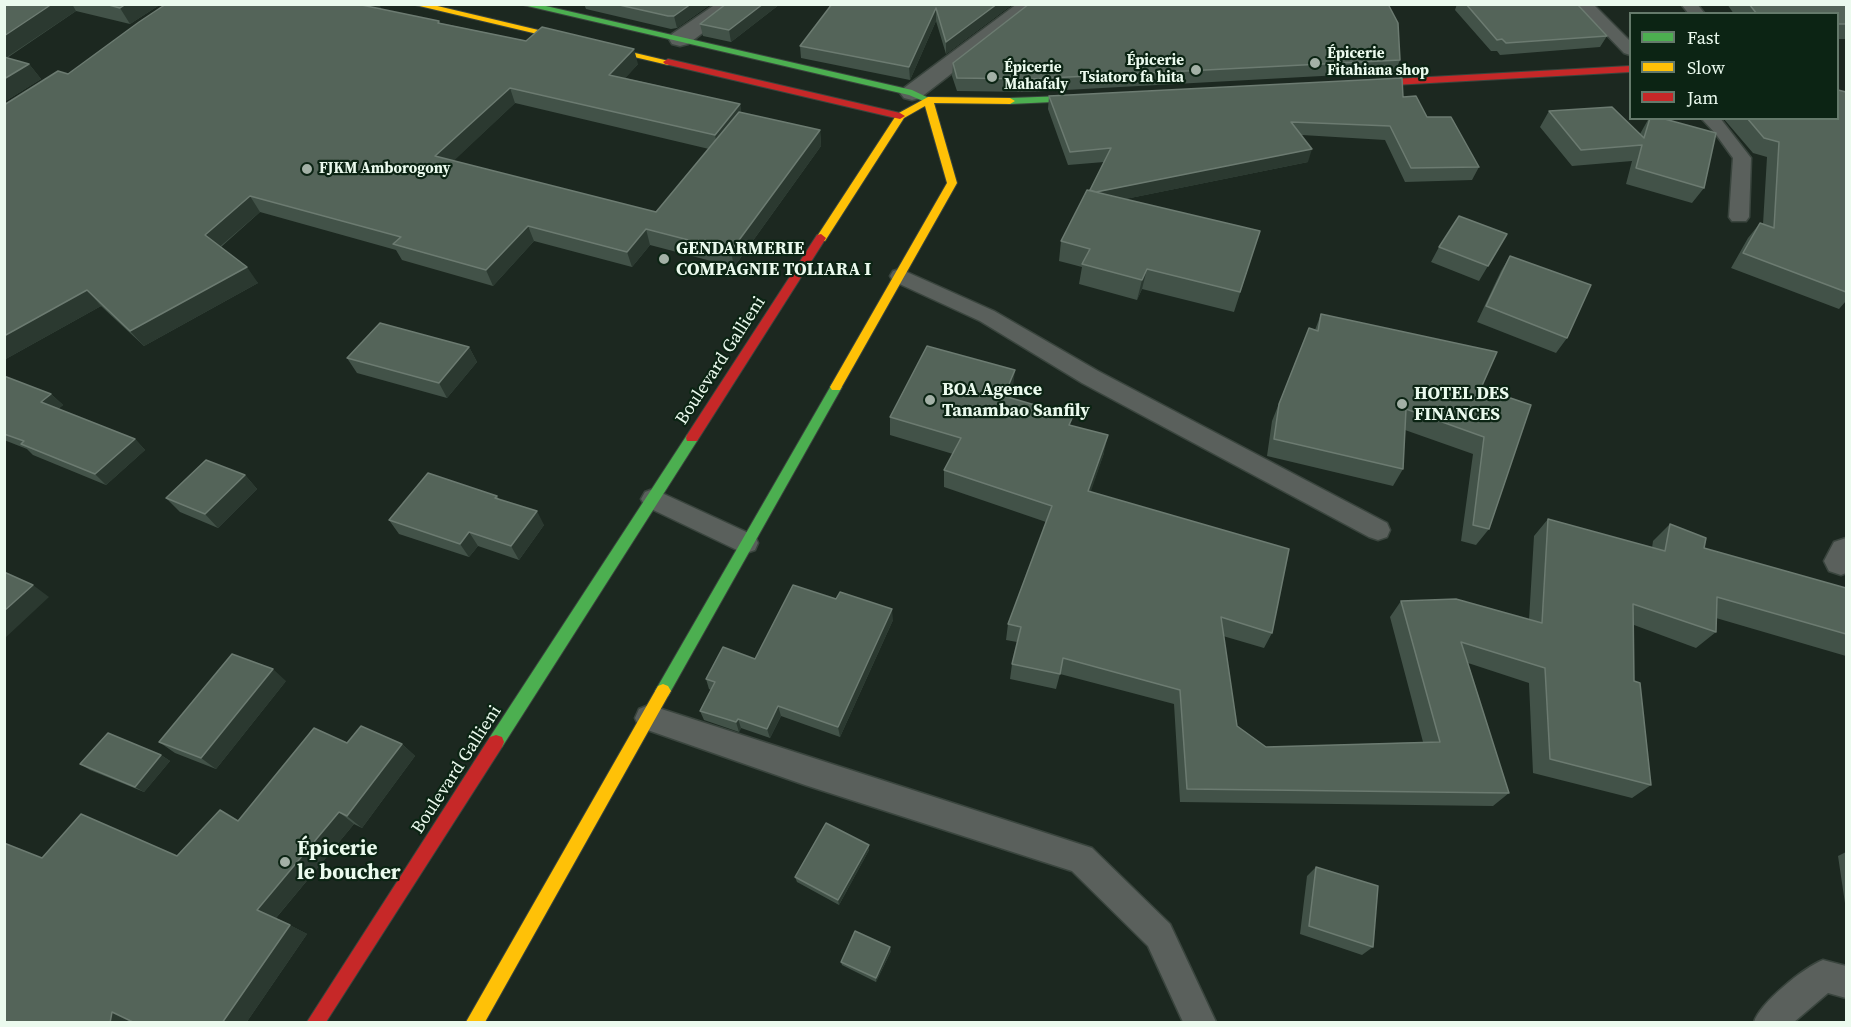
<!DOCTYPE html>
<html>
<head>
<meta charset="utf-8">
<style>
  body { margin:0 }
  #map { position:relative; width:1851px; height:1027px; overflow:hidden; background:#1c2820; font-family:"Source Serif 4",serif }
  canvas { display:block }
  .frame { position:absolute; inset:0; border:6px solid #ebfaee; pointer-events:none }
  .legend { position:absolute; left:1629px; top:12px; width:210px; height:108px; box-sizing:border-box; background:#0c2414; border:2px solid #657a6b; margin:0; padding:8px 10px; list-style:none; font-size:18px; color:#ebfaee }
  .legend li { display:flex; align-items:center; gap:12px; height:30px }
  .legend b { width:30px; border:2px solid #657a6b }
</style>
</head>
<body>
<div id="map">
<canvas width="1851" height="1027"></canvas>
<div class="frame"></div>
<ul class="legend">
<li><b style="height:8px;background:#4caf50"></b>Fast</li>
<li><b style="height:8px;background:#ffc107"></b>Slow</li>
<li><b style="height:8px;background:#c62828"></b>Jam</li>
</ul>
</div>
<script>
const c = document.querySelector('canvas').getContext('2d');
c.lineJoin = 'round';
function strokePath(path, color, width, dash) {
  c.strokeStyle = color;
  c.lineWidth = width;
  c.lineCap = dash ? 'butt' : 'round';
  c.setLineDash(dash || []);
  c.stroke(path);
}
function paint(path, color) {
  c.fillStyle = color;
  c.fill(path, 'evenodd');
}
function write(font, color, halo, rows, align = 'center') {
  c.font = font + ' "Source Serif 4",serif';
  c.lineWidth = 4.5;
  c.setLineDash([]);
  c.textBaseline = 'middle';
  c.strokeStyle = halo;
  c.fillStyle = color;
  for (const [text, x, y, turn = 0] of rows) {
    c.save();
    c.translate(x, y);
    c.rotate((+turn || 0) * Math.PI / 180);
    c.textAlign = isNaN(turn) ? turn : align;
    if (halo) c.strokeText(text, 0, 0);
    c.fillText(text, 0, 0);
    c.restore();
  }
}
const lane = new Path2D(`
  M1577,4H1593L1630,41V55L1624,53Z
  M1681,4H1697L1705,14H1689Z
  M1701,118H1720L1751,158L1749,217L1746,221H1732L1729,217L1733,158L1715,133Z
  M900,269L994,311L1098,371L1387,523L1390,530L1387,537L1378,540L1369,537L1082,383L980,321L893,281L890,276L893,271Z
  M653,489L755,536L758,543L755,550L746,553L737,550L645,506L641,499L645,492Z
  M649,705L1092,848L1170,924L1216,1022H1183L1148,946L1072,871L805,785L639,727L635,718L639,709Z
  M1823,960L1846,966V998L1828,993L1794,1022H1754C1760,1003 1803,968 1823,960Z`);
const street = new Path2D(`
  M716,4H741L688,44L680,46L672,44L669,39L672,34Z
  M1017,4H1041L920,98L912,100L904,98L900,93L904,88Z
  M1846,538V573L1841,575L1829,571L1824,561L1834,542Z`);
const fast = new Path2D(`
  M519,4H537L912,90L933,100L928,103L909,95Z
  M1092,95L1095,96V100L1010,104L1005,101L1010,98Z
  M836,382L842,387L668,696L663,698L658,696L655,691L658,686L832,384Z
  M692,433L698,438L697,441L502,747L496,749L490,747L488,742L490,737L687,435Z`);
const slow = new Path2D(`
  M411,4H429L673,62L668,65Z
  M928,97L1010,98L1015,101L1010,104L934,103L957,183L840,390H832L830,387L947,183L925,106L904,118L825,241H817L816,238L897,114Z
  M663,684L668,686L671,691L668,696L485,1022H466L658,686Z`);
const jam = new Path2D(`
  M668,59L900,113L905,116L900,119L665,64L663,62Z
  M1630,66V72L1357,87L1352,84L1357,81Z
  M821,234L826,238L697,441H687L686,438L687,435L817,235Z
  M496,735L502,737L504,742L502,747L326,1022H307L490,737Z`);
const wall = new Path2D(`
  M4,4H161L130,24L76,11L7,58L29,64L41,79L4,102Z
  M584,4H711L677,28L671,29L586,9Z
  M726,4H780L731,42L703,36L700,24Z
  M832,4H1013L946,54L936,21L910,80L801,58L800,46Z
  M1457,4H1577L1607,36L1600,47L1500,55L1497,51H1491L1455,10Z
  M1727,4H1846V39H1838V14H1734Z
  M381,8L380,9L439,21L440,23L638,64L625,78L740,104L741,113L820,130L821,146L734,267L650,245L632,267L534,241L493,286L402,260L396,250L260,212L221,247L258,283L144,346L101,306L4,360V105L68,74ZM515,103L709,149L656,212L453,161Z
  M1400,60L1395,72L1029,92L957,91L952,76L953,63Z
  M1846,92V301L1839,309L1731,268L1748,238L1760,223L1763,224L1767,157L1753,153L1723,118H1838Z
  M1049,96L1403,97L1427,117L1479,167L1472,180L1405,182L1385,140L1302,135L1308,162L1125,199L1260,231L1234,312L1142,289L1137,300L1079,284L1082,267L1059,261L1061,241L1090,190L1104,162L1068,165L1048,109Z
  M1549,111L1640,134L1649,118H1661L1704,188L1692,203L1626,184L1632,161L1572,166L1540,127Z
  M1507,234L1479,281L1431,262L1439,247Z
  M1510,256L1567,338L1556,353L1477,322L1501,271Z
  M1321,314L1481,388L1531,405L1489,529L1476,545L1461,541L1473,454L1405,430L1403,469L1393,486L1267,456L1272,421L1309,328L1315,330Z
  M469,347L477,362L447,398L357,373L347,358Z
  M4,376L51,394L63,405L58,409L135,439L145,450L106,485L33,455L27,449L4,440Z
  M1013,388L1009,397L1071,426L1104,453L1090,492L1272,633L1264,648L1223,636L1237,726L1266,747L1423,742L1390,617L1401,601L1529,620L1534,536L1548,519L1652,548L1653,541L1670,524L1704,548L1846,588V656L1716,618V632L1696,648L1634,625V681L1651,785L1632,798L1533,773L1529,683L1468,663L1509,793L1493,806L1180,802L1174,704L1060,674L1056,689L1010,679L1012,664L1017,642L1006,640L1008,624L1046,522L944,487V470L953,454L890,435V417Z
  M245,475L257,489L218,528L180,512L166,498Z
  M497,496L499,499L544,525L519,560L478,546L469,557L399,534L389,520Z
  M893,620L840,737L781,716L770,738L741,728L739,732L704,720L700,711L711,690L709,689L706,679L755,659Z
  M286,681L216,769L175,753L159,742Z
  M347,743L402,744L415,756L362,828L354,824L276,918L307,934L246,1023H135L42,858L177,856L238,821Z
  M161,755L170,761L144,792L90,770L80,764Z
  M869,845V850L839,905L797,882L795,877Z
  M1846,852V910L1838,856Z
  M1316,867L1373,947L1362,955L1300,934L1307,876Z
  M891,951L876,982L842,965L841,962Z`);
const shadedWall = new Path2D(`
  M52,4H72L76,11L4,59V36Z
  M126,4H161L130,24L120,8Z
  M356,4H379L381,8L363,20Z
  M691,4H711L677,28L674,16Z
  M763,4H780L731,42L729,30Z
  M997,4H1013L946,54V42Z
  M936,8V21L910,80L909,67Z
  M634,49L638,64L614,91L609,75Z
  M29,64L41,79L4,102V79Z
  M510,88L515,103L442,172L435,156Z
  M740,104L742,120L718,151L715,135Z
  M820,130L821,146L734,267L731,251Z
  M1312,149L1308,162L1086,207L1088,194Z
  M250,196L260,212L216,250L205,235Z
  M528,226L534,241L493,286L486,270Z
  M646,229L650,245L632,267L627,252Z
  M247,267L258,283L144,346L130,331Z
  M1147,269L1142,289L1137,300L1142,280Z
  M87,290L101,306L4,360V336Z
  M469,347L477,362L447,398L439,383Z
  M1015,370L1013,388L1002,414L1004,396Z
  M51,394L63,405L52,414L41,402Z
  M1108,435L1104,453L1085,509L1088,491Z
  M135,439L145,450L106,485L95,474Z
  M245,475L257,489L218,528L205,514Z
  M537,511L544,525L519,560L511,546Z
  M469,532L478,546L469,557L460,544Z
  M33,585L49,597L4,639V611Z
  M892,609L893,620L840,737L838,727Z
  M273,669L286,681L216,769L201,758Z
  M778,706L781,716L770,738L767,729Z
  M738,719L741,728L739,732L736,722Z
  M402,744L415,756L362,828L347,816Z
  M161,755L170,761L144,792L135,787Z
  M339,812L354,824L275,919L257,910Z
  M869,845V850L839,905L838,900Z
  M290,925L307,934L246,1023H222Z
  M890,947L891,951L876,982V978Z
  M112,1012L134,1023H110Z`);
const building = new Path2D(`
  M4,4H52L4,36Z
  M105,4H126L120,8Z
  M166,4H357L439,21L438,23L526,41L542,27L634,49L609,75L740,104L715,135L510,88L435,156L656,212L739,112L820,130L731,251L646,229L627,252L528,226L486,270L393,244L401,237L250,196L205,235L247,267L130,331L87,290L4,336V105L58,71L68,74L139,22Z
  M615,4H691L674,16H668Z
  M726,4H763L729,30L700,24Z
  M832,4H997L946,42L936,8L909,67L800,46Z
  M1029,4H1388L1398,23L1400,60L1030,79L957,78L953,63Z
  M1466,4H1577L1607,36L1506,43L1502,39L1497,40Z
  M1749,4H1846V24H1838V14H1757Z
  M4,57L29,64L4,79Z
  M1402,78L1403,97L1416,96L1427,117H1451L1479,167L1411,168L1390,126L1291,122L1312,149L1096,192L1090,190L1111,148L1070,152L1049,96Z
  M1838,90L1846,92V292L1743,253L1760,223L1774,228L1779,142L1764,138L1747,118H1838Z
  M1612,107L1644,138L1650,118H1661L1716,133L1704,188L1636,168L1642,145L1581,150L1549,111Z
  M1087,190L1260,231L1240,292L1147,269L1142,280L1082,264L1090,249L1061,241Z
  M1459,216L1507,234L1488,266L1439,247Z
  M1510,256L1591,285L1567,338L1486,306Z
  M1321,314L1497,352L1481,388L1531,405L1489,529L1473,525L1484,437L1406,409L1403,469L1274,439L1279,404L1309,328L1318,331Z
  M380,323L469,347L439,383L347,358Z
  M927,346L1015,370L1004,396L1073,416L1069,425L1108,435L1088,491L1289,549L1272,633L1221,617L1237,726L1266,747L1440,742L1401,601L1456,599L1542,623L1548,519L1665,551L1670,524L1706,538L1704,548L1846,588V634L1717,597L1716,632L1633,604L1634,681L1640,683L1651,785L1550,759L1545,668L1461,642L1509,793L1187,789L1180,690L1063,658L1060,674L1012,664L1021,627L1008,624L1052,506L944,470L961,438L890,417Z
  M4,376L51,394L41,402L135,439L95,474L21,444L24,441L4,434Z
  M206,460L245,475L205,514L166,498Z
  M428,473L497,496L495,498L537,511L511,546L469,532L460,544L389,520Z
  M4,572L33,585L4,611Z
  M793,585L836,599L840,592L892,609L838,727L778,706L767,729L738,719L736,722L700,711L715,682L706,679L723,647L755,659Z
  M232,654L273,669L201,758L159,742Z
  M361,726L402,744L347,816L339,812L257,910L290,925L222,1023H135L112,1012L110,1023H4V843L42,858L81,814L177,856L220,810L238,821L314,728L347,743Z
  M108,733L161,755L135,787L80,764Z
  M826,823L869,845L838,900L795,877Z
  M1316,867L1378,886L1373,947L1309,926Z
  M855,931L890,947L876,978L841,962Z`);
const markers = [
  [1315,63,6,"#a3b0a6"],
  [1196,70,6,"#a3b0a6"],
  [992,77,6,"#a3b0a6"],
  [307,169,6,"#a3b0a6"],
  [664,259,6,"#a3b0a6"],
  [930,400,6,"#a3b0a6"],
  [1402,404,6,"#a3b0a6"],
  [285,862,6,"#a3b0a6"]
];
const farPoinames = [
  ["Épicerie",1327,54],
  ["Fitahiana shop",1327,71],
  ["Épicerie",1184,61,"right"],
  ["Tsiatoro fa hita",1184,78,"right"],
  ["Épicerie",1004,68],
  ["Mahafaly",1004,85],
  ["FJKM Amborogony",319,169]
];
const poiNames = [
  ["GENDARMERIE",676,249],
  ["COMPAGNIE TOLIARA I",676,270],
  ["BOA Agence",942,390],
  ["Tanambao Sanfily",942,411],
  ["HOTEL DES",1414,394],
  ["FINANCES",1414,415]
];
const streetNames = [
  ["Boulevard Gallieni",721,361,-57],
  ["Boulevard Gallieni",457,770,-57]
];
const nearPoinames = [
  ["Épicerie",297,850],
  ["le boucher",297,874]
];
strokePath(lane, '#3a453e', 3);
strokePath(street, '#3a453e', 3);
strokePath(fast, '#3a453e', 2);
strokePath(slow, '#3a453e', 2);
strokePath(jam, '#3a453e', 2);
paint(lane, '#5a605c');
paint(street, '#5a605c');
paint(fast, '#4caf50');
paint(slow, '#ffc107');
paint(jam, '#c62828');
paint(wall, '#425248');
paint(shadedWall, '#2b3930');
paint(building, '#546459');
strokePath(building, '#6c7b71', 1.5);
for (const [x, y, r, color] of markers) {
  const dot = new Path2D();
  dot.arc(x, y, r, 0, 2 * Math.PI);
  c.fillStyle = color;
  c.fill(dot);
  strokePath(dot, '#0c2414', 2);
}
write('bold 15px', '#ebfaee', '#0c2414', farPoinames, 'left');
write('bold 18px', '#ebfaee', '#0c2414', poiNames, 'left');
write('18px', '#ebfaee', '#0c2414', streetNames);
write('bold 21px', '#ebfaee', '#0c2414', nearPoinames, 'left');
</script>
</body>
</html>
